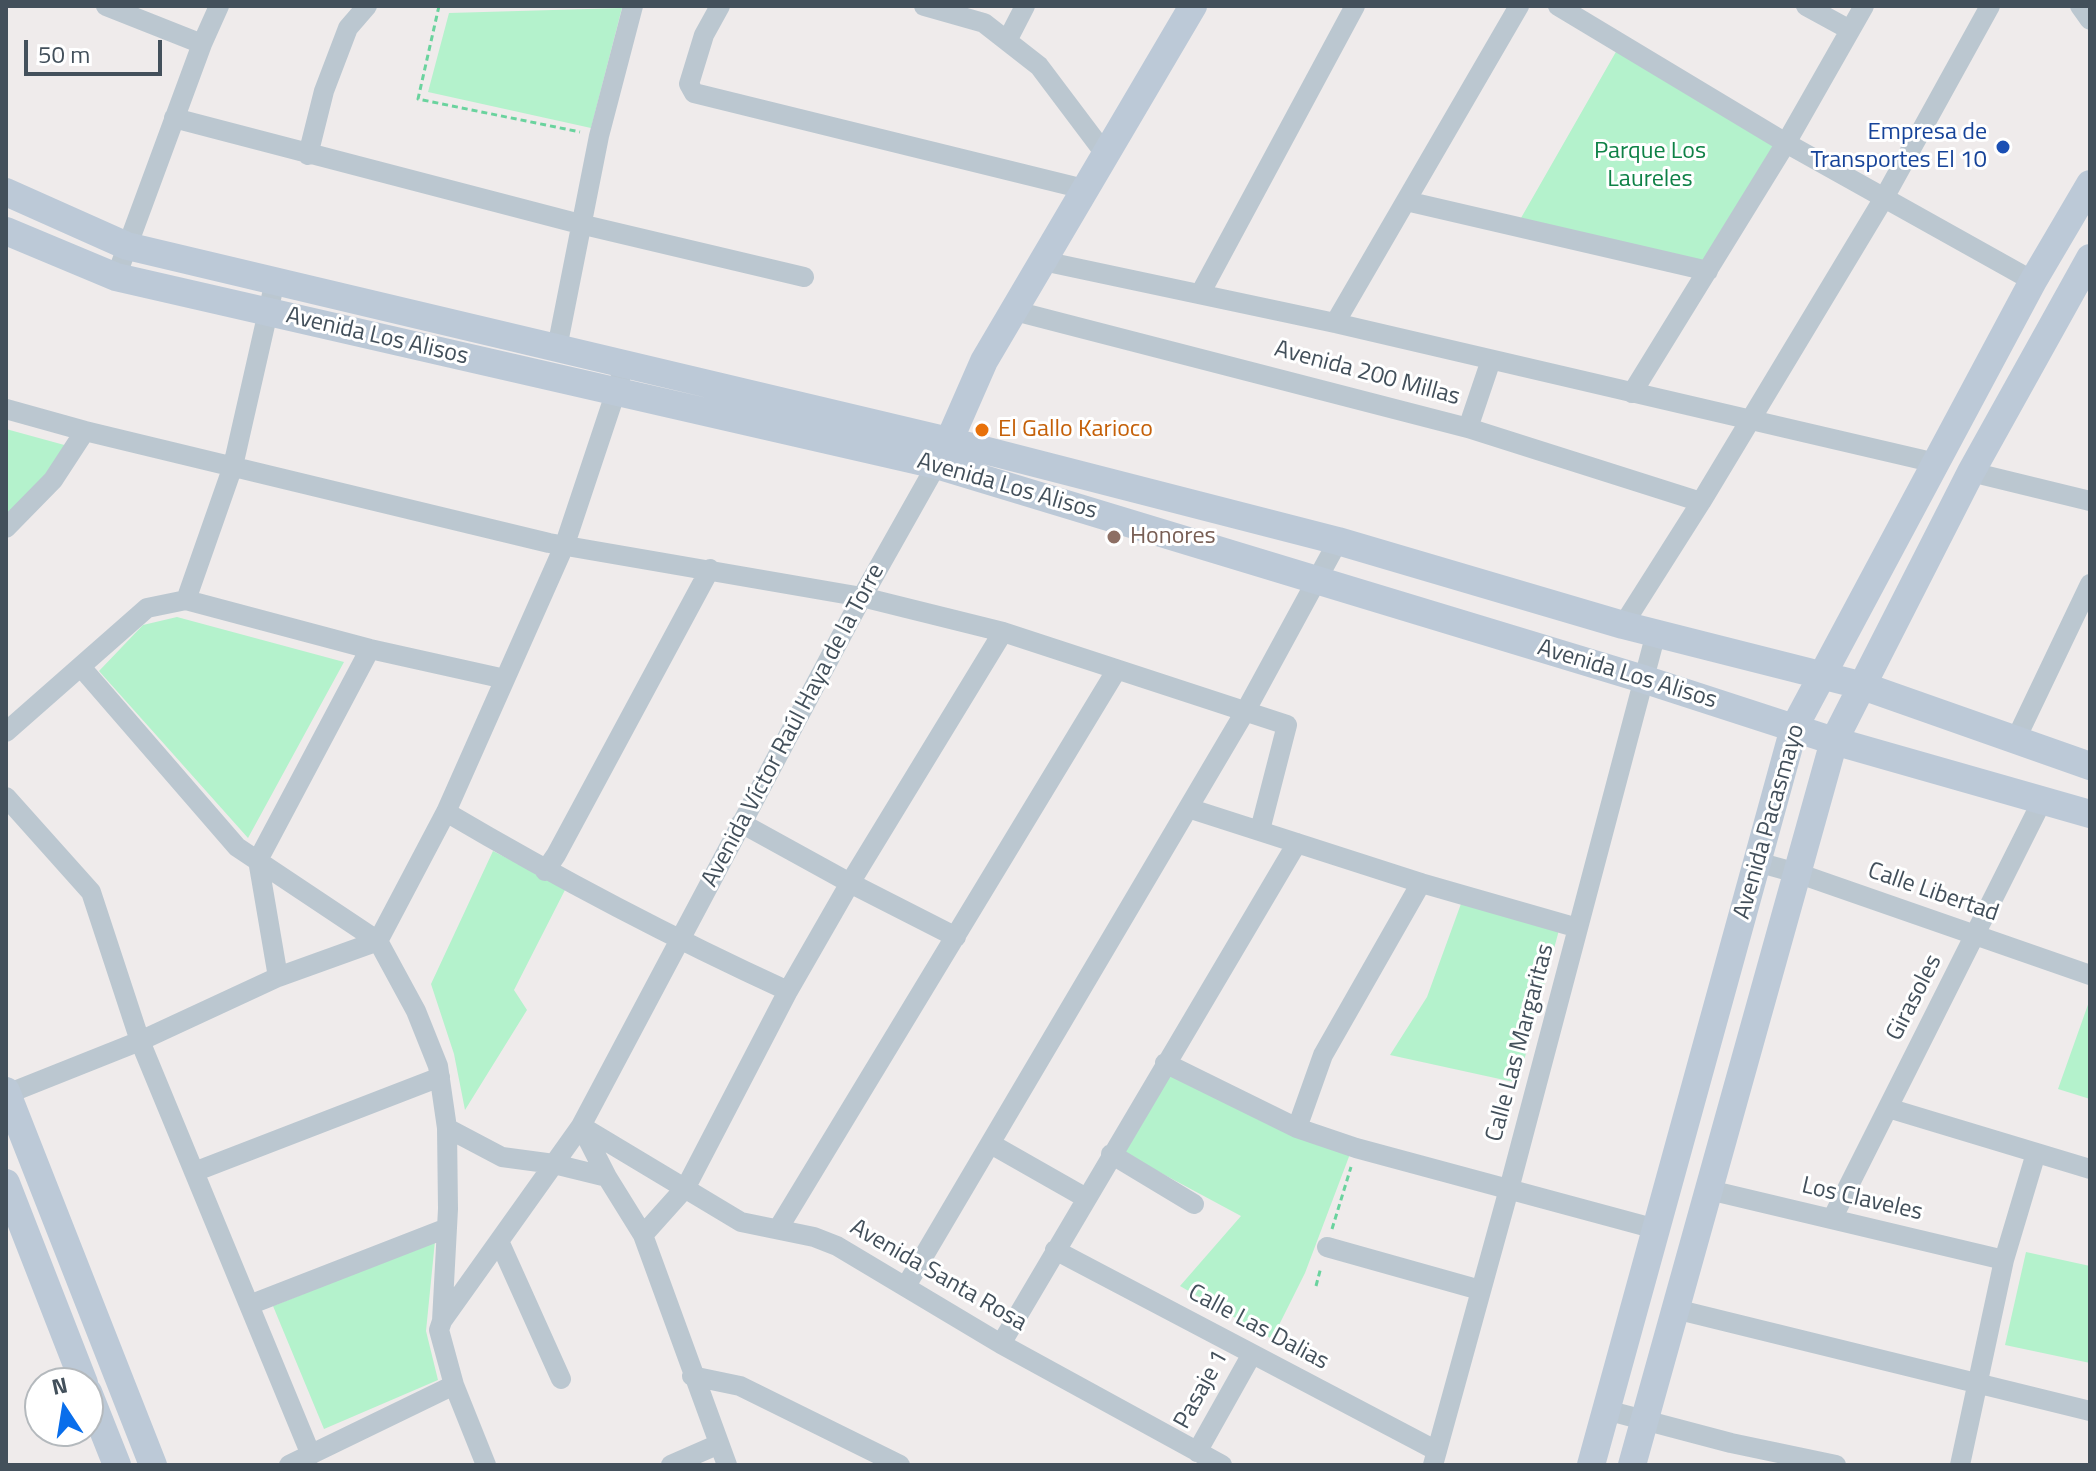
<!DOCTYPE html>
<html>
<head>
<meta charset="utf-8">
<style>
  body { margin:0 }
  #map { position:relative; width:2096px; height:1471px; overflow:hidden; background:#efebeb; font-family:"Titillium Web",sans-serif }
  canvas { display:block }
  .frame { position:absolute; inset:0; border:8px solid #43505b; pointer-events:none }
  .north { position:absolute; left:24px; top:1367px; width:80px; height:80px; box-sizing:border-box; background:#fff; border:2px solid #b4b9bd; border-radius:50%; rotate:348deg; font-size:22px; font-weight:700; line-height:32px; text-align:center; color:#43505b }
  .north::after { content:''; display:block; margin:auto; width:28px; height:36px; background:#096eeb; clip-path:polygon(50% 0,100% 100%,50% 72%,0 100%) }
  .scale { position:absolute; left:24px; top:40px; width:138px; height:36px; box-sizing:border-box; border:4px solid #43505b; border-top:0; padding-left:10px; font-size:24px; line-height:28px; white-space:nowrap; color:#43505b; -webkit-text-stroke:6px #fff; paint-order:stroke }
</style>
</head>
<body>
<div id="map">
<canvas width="2096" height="1471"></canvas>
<div class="frame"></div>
<div class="north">N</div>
<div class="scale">50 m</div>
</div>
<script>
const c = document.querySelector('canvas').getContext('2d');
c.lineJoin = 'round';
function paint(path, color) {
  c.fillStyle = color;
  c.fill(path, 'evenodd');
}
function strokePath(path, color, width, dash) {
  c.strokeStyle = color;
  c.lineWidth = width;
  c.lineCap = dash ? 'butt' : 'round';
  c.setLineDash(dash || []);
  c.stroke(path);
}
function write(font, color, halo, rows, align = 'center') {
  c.font = font + ' "Titillium Web",sans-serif';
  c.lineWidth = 6;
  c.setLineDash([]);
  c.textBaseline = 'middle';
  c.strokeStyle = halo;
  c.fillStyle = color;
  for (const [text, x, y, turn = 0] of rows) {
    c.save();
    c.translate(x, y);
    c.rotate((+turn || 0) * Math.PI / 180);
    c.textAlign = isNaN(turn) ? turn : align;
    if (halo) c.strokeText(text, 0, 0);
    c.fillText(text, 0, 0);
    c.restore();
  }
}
const green = new Path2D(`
  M622,8L591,128L428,92L449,13Z
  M1617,50L1777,145L1704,264L1521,218Z
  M6,429L68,446L41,482L6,515Z
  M177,617L344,662L248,838L99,671L143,625Z
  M493,851L566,888L514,990L527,1010L465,1110L454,1054L431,984Z
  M1462,901L1559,930L1518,1083L1390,1055L1427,997Z
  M2090,999V1099L2058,1089Z
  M1164,1073L1350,1154L1305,1273L1272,1339L1180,1286L1241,1216L1120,1151Z
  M435,1241L426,1331L438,1380L324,1429L273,1306Z
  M2026,1252L2090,1266V1363L2005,1345Z`);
const path = new Path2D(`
  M439,6L418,99L580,132
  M1332,1229L1351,1167
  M1316,1286L1321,1267`);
const street = new Path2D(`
  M106,6L202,44
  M720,6L704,35L689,84L694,93L1084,189
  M924,6L984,23L1039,66L1106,155
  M1558,6L1786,143L2033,281
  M1806,6L1850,30
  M2080,6L2090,20
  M1007,41L1025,6
  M174,118L580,224L804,277
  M308,155L324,91L348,28L367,6
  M1406,201L1708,271
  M1043,261L1335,323L1936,463
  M116,277L202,44L219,6
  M1200,294L1355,6
  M1015,311L1468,428L1701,502
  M1335,323L1519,6
  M557,348L599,136L633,6
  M1632,393L1786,143L1864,6
  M6,409L85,431L549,543L862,597L1003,632L1287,725L1260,830
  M1468,428L1491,360
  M1971,472L2090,501
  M6,528L53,480L85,431
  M186,600L370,649L505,679
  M1623,625L1701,502L1884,198L1990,6
  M81,667L237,847L378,941L416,1011L438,1066L447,1128L448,1209L442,1321L439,1330L454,1385L486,1465
  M6,732L147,608L186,600L233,466L275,281
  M2015,741L2090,584
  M6,797L91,892L140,1041L311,1455
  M1188,808L1421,883L1578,928
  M446,812C558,878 670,937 788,991
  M741,823L850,883L956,937
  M1757,862L1797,873L2090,975
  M545,871L556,855L710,569
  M278,977L258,860L370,649
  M1165,1063L1297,1128L1356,1148L1656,1229
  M7,1094L140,1041L278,977L378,941L446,812L565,544L620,379
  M1888,1108L2090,1169
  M581,1126L741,1222L814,1237L837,1246L1001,1344L1222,1465
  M581,1126L607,1177L643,1235L727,1465
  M447,1128L502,1157L554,1164L607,1177
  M1297,1128L1323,1055L1421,883
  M991,1144L1086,1198
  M1111,1154L1194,1204
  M194,1172L440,1077
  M1709,1190L2004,1260
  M1832,1219L2043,799
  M778,1229L1116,671
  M643,1235L686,1187L788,991L850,883L1003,632
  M499,1241L561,1379
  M1327,1247L1480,1290
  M1055,1250L1437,1451
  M906,1286L1246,710L1338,541
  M249,1305L447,1228
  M1675,1309L2090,1411
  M442,1321L581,1126L862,597L942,455
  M1001,1344L1297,843
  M692,1376L740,1386L900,1465
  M1606,1410L1731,1443L1836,1465
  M1197,1452L1252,1354
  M289,1465L454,1385
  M671,1465L719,1444
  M1433,1465L1509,1189L1656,633
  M1960,1465L2004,1260L2036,1153`);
const secondary = new Path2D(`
  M6,192L127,246L949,441L1338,541L1623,625L1860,685L2090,766
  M6,231L116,277L937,465L1643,679L1834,741L2090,814
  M949,441L984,361L1193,6
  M6,1091L153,1465
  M6,1183L84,1383
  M88,1392L117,1465
  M1591,1465L1794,728L2033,281L2090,184
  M1632,1465L1834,741L1971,472L2090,258`);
const markers = [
  [2003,147,8,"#1a4fb4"],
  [982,430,8,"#e8710a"],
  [1114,537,8,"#8d6e63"]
];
const transitNames = [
  ["Empresa de",1987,133],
  ["Transportes El 10",1987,161]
];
const parkNames = [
  ["Parque Los",1650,152],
  ["Laureles",1650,180]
];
const streetNames = [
  ["Avenida Los Alisos",377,337,13],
  ["Avenida 200 Millas",1367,374,15],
  ["Avenida Los Alisos",1007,487,16],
  ["Avenida Los Alisos",1627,675,17],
  ["Avenida Víctor Raúl Haya de la Torre",794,726,-62],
  ["Avenida Pacasmayo",1770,822,-74],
  ["Calle Libertad",1933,893,19],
  ["Girasoles",1915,998,-63],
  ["Calle Las Margaritas",1521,1043,-75],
  ["Los Claveles",1862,1200,13],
  ["Avenida Santa Rosa",938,1276,30],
  ["Calle Las Dalias",1258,1328,28],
  ["Pasaje 1",1202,1390,-61]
];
const foodNames = [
  ["El Gallo Karioco",998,430]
];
const educationNames = [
  ["Honores",1130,537]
];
paint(green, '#b4f2cc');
strokePath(path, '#6ad39e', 3, [6, 4]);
strokePath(street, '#bbc7d0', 20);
strokePath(secondary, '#bcc9d7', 28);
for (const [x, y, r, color] of markers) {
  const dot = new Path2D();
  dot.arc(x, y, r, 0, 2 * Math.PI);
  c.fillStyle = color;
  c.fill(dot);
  strokePath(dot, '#fff', 3);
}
write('24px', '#164399', '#fff', transitNames, 'right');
write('24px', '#0e8146', '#fff', parkNames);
write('24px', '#43505b', '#fff', streetNames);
write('24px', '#c56008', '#fff', foodNames, 'left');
write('24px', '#785e54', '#fff', educationNames, 'left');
</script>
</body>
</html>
